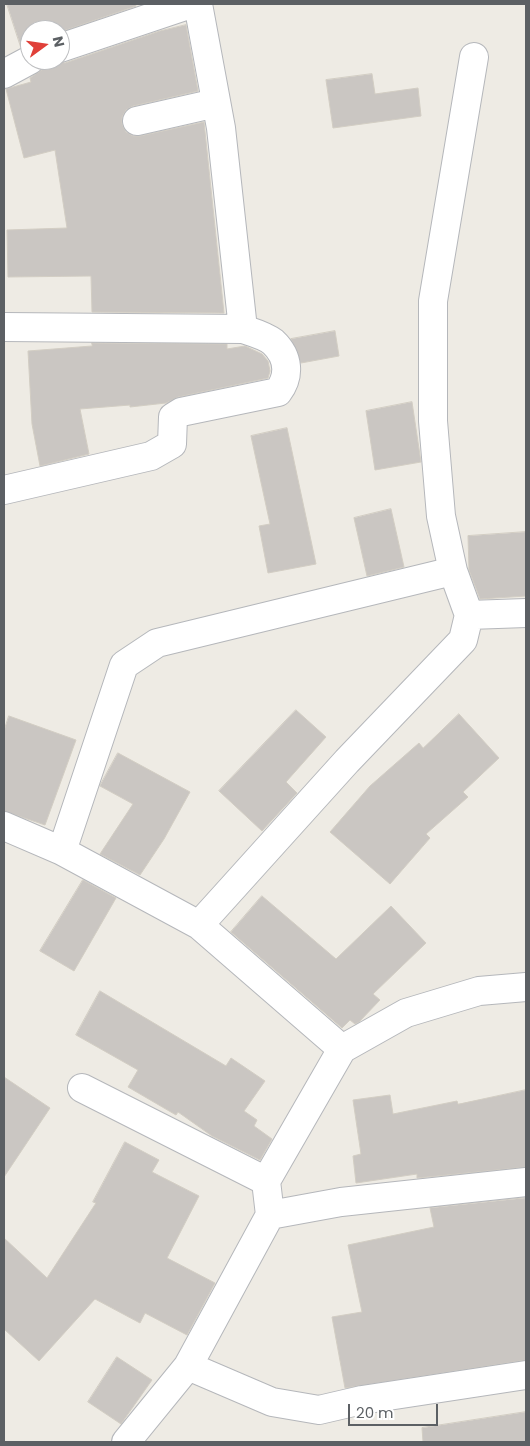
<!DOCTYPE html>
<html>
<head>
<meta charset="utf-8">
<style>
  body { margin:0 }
  #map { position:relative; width:530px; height:1446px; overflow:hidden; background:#eeebe4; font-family:Poppins,sans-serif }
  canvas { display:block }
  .frame { position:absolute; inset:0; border:5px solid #5c6064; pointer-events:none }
  .north { position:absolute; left:20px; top:20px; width:50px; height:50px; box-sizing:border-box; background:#fff; border:1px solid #bebfc1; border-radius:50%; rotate:76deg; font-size:14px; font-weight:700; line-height:20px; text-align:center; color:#5c6064 }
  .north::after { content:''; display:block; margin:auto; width:18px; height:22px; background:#e04039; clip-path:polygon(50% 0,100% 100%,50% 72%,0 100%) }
  .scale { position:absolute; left:348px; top:1404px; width:90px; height:22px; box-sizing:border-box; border:2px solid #5c6064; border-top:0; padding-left:6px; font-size:15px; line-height:18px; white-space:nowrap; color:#5c6064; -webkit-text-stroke:4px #fff; paint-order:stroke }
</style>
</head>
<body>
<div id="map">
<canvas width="530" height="1446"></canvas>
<div class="frame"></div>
<div class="north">N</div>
<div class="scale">20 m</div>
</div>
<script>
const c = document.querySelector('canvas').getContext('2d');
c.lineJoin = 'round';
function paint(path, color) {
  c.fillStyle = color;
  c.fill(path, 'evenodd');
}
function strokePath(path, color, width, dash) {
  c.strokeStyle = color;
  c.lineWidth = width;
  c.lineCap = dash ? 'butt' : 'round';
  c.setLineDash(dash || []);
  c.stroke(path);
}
const building = new Path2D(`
  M7,4H135L136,6L60,32L30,30V44L21,47Z
  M186,25L198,91L133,106L126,110L122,117V124L126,132L133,136H140L204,122L224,313L92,312L91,276L8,277L7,230L67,228L55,150L24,158L6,89L31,82L30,78L43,69L46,60L65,63L160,31Z
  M372,74L375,94L418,88L421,116L333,128L326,80Z
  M335,331L339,356L301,363L291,339Z
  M92,343L227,344V349L245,346L262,354L268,361L270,371L268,378L178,397L166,403L130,407V405L80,409L89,454L40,466L32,424L28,351L92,346Z
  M412,402L421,462L375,470L366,411Z
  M287,428L316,564L268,573L259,526L270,524L251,436Z
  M391,509L404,567L367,576L354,518Z
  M526,532V596L480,599L469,570L468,536Z
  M296,710L326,737L286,782L297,793L262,831L219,791Z
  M459,714L499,758L463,792L468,797L426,834L430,838L390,884L330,832L370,786L419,743L423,748Z
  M9,716L76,740L45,825L4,811V731Z
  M118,753L190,792L164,839L140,875L100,854L133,804L100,786Z
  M83,880L116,898L74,971L40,951Z
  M262,896L336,959L391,906L426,943L373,994L380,1000L359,1022L355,1024L350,1020L342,1028L231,932Z
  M100,991L226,1066L231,1058L265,1081L244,1111L257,1120L254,1126L272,1139L260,1160L212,1136L178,1112L176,1115L128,1087L138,1070L76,1035Z
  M4,1077L50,1108L4,1177Z
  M526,1090V1167L417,1178V1174L356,1183L353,1156L361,1154L353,1100L390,1095L393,1114L457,1101L458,1104Z
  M125,1142L159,1160L152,1172L199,1196L167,1258L215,1283L187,1335L145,1313L140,1323L95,1299L39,1361L4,1329V1238L47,1278L96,1203L93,1202Z
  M526,1198V1360L345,1388L332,1317L362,1312L348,1245L434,1227L430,1208Z
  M117,1357L152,1380L121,1424L88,1402Z
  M526,1412V1442H423L422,1428Z`);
const minor = new Path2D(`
  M60,48L191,4
  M4,74L30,60
  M137,121L216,103
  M4,327L243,329L221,128L198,4
  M4,490L151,456L172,444L173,417L181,412L278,392C290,376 289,357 273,342C266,336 252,332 243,329
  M469,615L453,571L441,516L433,421V301L474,57
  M4,826L62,851L124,665L157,643L453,571
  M62,851L199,925L342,1049
  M199,925L347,761L463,640L469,615L526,613
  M82,1088L266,1181
  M270,1215L341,1202L526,1182
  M188,1366L272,1402L319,1410L362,1400L526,1375
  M126,1442L188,1366L270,1215L266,1181L342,1049L406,1013L479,991L526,987`);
paint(building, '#cac6c2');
strokePath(building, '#d2cdc3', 1);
strokePath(minor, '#b5b7bb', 30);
strokePath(minor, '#fff', 28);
</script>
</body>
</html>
